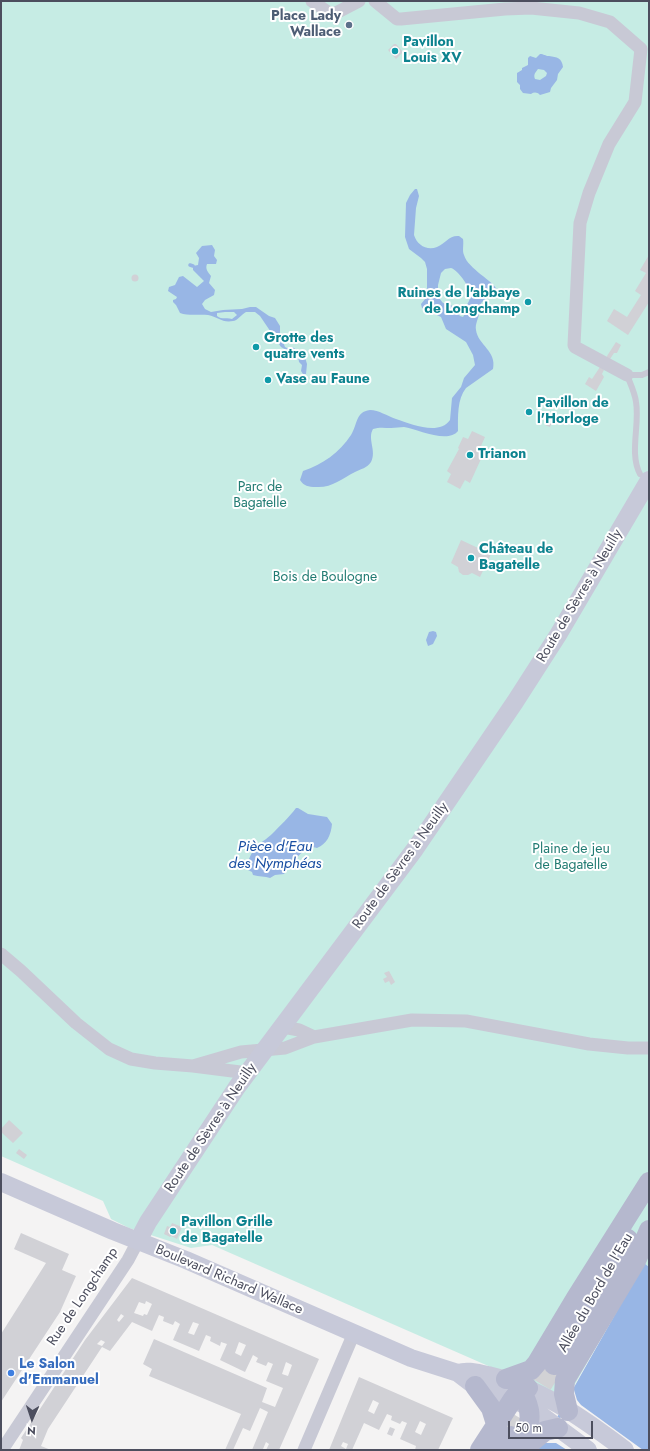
<!DOCTYPE html>
<html>
<head>
<meta charset="utf-8">
<style>
  body { margin:0 }
  #map { position:relative; width:650px; height:1451px; overflow:hidden; background:#f4f3f3; font-family:Jost,sans-serif }
  canvas { display:block }
  .frame { position:absolute; inset:0; border:2px solid #4c4e5e; pointer-events:none }
  .north { position:absolute; left:12px; top:1399px; width:40px; height:40px; -webkit-text-stroke:3px #fff; paint-order:stroke; rotate:183deg; font-size:11px; font-weight:700; line-height:16px; text-align:center; color:#4c4e5e }
  .north::after { content:''; display:block; margin:auto; width:14px; height:18px; background:#4c4e5e; clip-path:polygon(50% 0,100% 100%,50% 72%,0 100%) }
  .scale { position:absolute; left:508px; top:1421px; width:85px; height:18px; box-sizing:border-box; border:2px solid #4c4e5e; border-top:0; padding-left:5px; font-size:12px; line-height:14px; white-space:nowrap; color:#4c4e5e; -webkit-text-stroke:3px #fff; paint-order:stroke }
</style>
</head>
<body>
<div id="map">
<canvas width="650" height="1451"></canvas>
<div class="frame"></div>
<div class="north">N</div>
<div class="scale">50 m</div>
</div>
<script>
const c = document.querySelector('canvas').getContext('2d');
c.lineJoin = 'round';
function paint(path, color) {
  c.fillStyle = color;
  c.fill(path, 'evenodd');
}
function strokePath(path, color, width, dash) {
  c.strokeStyle = color;
  c.lineWidth = width;
  c.lineCap = dash ? 'butt' : 'round';
  c.setLineDash(dash || []);
  c.stroke(path);
}
function write(font, color, halo, rows, align = 'center') {
  c.font = font + ' Jost,sans-serif';
  c.lineWidth = 4;
  c.setLineDash([]);
  c.textBaseline = 'middle';
  c.strokeStyle = halo;
  c.fillStyle = color;
  for (const [text, x, y, turn = 0] of rows) {
    c.save();
    c.translate(x, y);
    c.rotate((+turn || 0) * Math.PI / 180);
    c.textAlign = isNaN(turn) ? turn : align;
    if (halo) c.strokeText(text, 0, 0);
    c.fillText(text, 0, 0);
    c.restore();
  }
}
const green = new Path2D(`
  M1,1H649V1267L644,1263L566,1400L212,1245L191,1248L129,1228L111,1219L103,1201L1,1156Z`);
const water = new Path2D(`
  M540,54C544,54 545,56 549,56C557,57 562,58 563,67L558,74L557,80L551,88L550,92L540,95C537,92 534,92 531,94L523,93L520,89V85L517,82V73L522,70V68L528,65V58L530,56L536,58ZM538,69L544,70L547,73L546,76L540,80L535,79C533,74 536,72 538,69Z
  M415,189H417L419,196L416,208L414,235C417,245 427,251 437,247C446,243 449,235 459,236L463,239C464,244 462,251 464,255C468,269 494,281 497,290C493,295 486,298 482,302C479,306 480,310 479,314C478,320 475,324 476,330C478,345 497,351 493,369L466,388C457,399 458,417 458,431C448,444 417,429 404,427C400,427 396,428 391,428C385,428 379,427 373,429C367,439 377,451 371,462C367,468 361,469 355,472C341,479 332,488 316,487C308,487 304,486 300,480L303,471C323,464 339,453 351,435C358,424 355,412 370,410C379,410 387,416 396,419C411,424 439,436 450,420L452,398L461,387L464,378L475,365L473,355L466,342L446,329L441,317L422,308L421,304L426,298L427,293V269L425,262L421,258L409,249L405,237L406,203L410,195ZM451,268C458,270 472,289 470,297C470,300 468,303 466,306L467,310L463,317L460,316L451,305L443,303L439,298L438,293V285L441,273L445,269Z
  M212,245L215,250L214,256L217,260L216,264H207C205,269 208,272 211,276L209,283L215,290L214,295L205,300L202,304L205,309L211,312L223,310L242,309L250,307H256L269,316L275,318L280,326V334L285,347L289,349L292,347L304,354L307,364L306,374H303L301,371L302,365L299,362L298,356C293,352 287,351 281,347L260,316L255,312H246C242,314 237,321 233,321C222,323 218,317 208,315C200,314 188,316 180,313L176,305L173,302V300L176,299L177,297L168,291L169,287L175,285L179,277L183,276L197,287L204,281L193,270V266L198,265L199,258L196,253L202,246ZM225,312H234L237,315L232,319C227,317 222,320 217,316V313Z
  M433,631L436,632L437,636L433,644L428,646L426,640L429,632Z
  M296,808H298L308,814L327,817L332,824C331,835 327,844 317,848C304,843 292,865 284,874L275,875L270,878C265,876 259,877 253,875L252,872L248,870L251,865L249,859C256,843 261,844 272,834C279,827 290,816 296,808Z
  M644,1263L649,1267V1450H534L546,1437Z`);
const pier = new Path2D(`
  M574,1390L577,1400L581,1405L643,1450H567L556,1443H544L572,1400Z`);
const stream = new Path2D(`
  M190,265L193,266`);
const building = new Path2D(`
  M394,44H396L403,52L396,59L388,50Z
  M649,255V302L628,335L607,321L614,309L627,317L641,295L635,291L646,273L640,270Z
  M131.5 278a3.5 3.5 0 1 1 7 0a3.5 3.5 0 1 1-7 0Z
  M616,342L621,345L617,353H614L610,359L607,358V356Z
  M253.5 347a2.5 2.5 0 1 1 5 0a2.5 2.5 0 1 1-5 0Z
  M600,367L604,370L602,374L604,377L596,391L585,384L589,377L592,379Z
  M524.5 412a4.5 4.5 0 1 1 9 0a4.5 4.5 0 1 1-9 0Z
  M549,416L554,419L550,427L545,425Z
  M472,431L485,437L481,446L486,448L470,483L465,480L460,489L447,482L451,474L447,471L459,449L458,448L463,437L468,439Z
  M461,540L491,554L480,577L472,573L468,575H463L459,572L458,567L451,563Z
  M389,971L395,982L391,985L389,981L385,983L383,979L387,977L384,973Z
  M9,1120L23,1133L13,1143L1,1132V1129Z
  M19,1149L27,1155L24,1159L16,1153Z
  M172,1223L182,1227L177,1239L171,1236L170,1237L164,1234L167,1226L170,1227Z
  M21,1233L69,1254L62,1270L76,1276L60,1312L1,1402V1334L46,1263L14,1249Z
  M132,1278L319,1359L279,1450H252L268,1412L260,1408L250,1431L243,1428L233,1450H225L241,1414L149,1376L152,1369L143,1364L154,1339L267,1388L262,1402L275,1407L283,1388L266,1381L273,1364L268,1362L266,1366L256,1362L258,1358L253,1355L245,1372L220,1360L227,1344L221,1342L220,1346L210,1341L211,1337L206,1335L199,1351L173,1340L180,1324L175,1321L173,1325L163,1321L164,1317L159,1315L152,1331L132,1322L110,1351L102,1347L48,1429L41,1446L51,1450H19L23,1440L21,1438L85,1340ZM146,1301L152,1304L147,1315L144,1314L143,1316L134,1313L139,1302L145,1304ZM121,1314L124,1316L119,1322L117,1320ZM193,1322L199,1324L194,1335L188,1333ZM101,1340L105,1342L102,1346L97,1344ZM239,1342L246,1345L241,1356L235,1353ZM286,1362L292,1365L288,1376L282,1374ZM266,1442L269,1444L266,1450L263,1449Z
  M359,1377L453,1418L438,1450H415L416,1446L400,1439L407,1423L402,1421L400,1424L391,1420L392,1416L387,1414L379,1430L364,1423L352,1450H329ZM373,1400L379,1403L374,1414L368,1411ZM420,1421L426,1424L421,1435L415,1432ZM343,1442L348,1444L346,1449L341,1446Z
  M390,1427L395,1429L392,1436L387,1434Z`);
const primaryTunnel = new Path2D(`
  M511,1436L554,1365`);
const lane = new Path2D(`
  M640,474C629,454 640,424 636,402C635,393 630,383 627,375H642L649,372`);
const street = new Path2D(`
  M312,1L332,15L359,1
  M375,1L397,19H401L505,9L531,8L579,13L610,22L641,49L635,102L609,144L589,193L580,223L574,345L575,347L627,375
  M1,954L21,971L76,1023L109,1049L131,1059L155,1063L193,1066L248,1073
  M283,1027L299,1030L314,1037
  M193,1066L241,1052L285,1048L314,1037L412,1020L466,1021L589,1044L628,1048H649
  M2,1450L128,1260L138,1241
  M304,1450L354,1333`);
const secondary = new Path2D(`
  M1,1182L113,1231L186,1260L411,1358L458,1373L475,1386L513,1399L534,1410L588,1450
  M138,1241L148,1222L237,1087L415,849L515,702L558,635L649,480
  M458,1373C468,1370 477,1373 488,1375C539,1387 584,1419 625,1450`);
const primary = new Path2D(`
  M554,1365L628,1239
  M506,1379L531,1370L537,1363L576,1298L649,1182
  M517,1383C529,1403 534,1416 525,1438
  M475,1386L491,1408L496,1424
  M568,1411L564,1394L565,1380L636,1261L649,1230
  M480,1450L513,1399L517,1394L528,1388
  M502,1450L511,1436
  M522,1450L545,1431L558,1428`);
const markers = [
  [349,25,4,"#5c6f8a"],
  [395,51,4,"#0f9aa8"],
  [528,302,4,"#0f9aa8"],
  [256,347,4,"#0f9aa8"],
  [268,380,4,"#0f9aa8"],
  [529,412,4,"#0f9aa8"],
  [470,455,4,"#0f9aa8"],
  [471,558,4,"#0f9aa8"],
  [173,1231,4,"#0f9aa8"],
  [11,1373,4,"#3f7fe0"]
];
const serviceNames = [
  ["Place Lady",341,17],
  ["Wallace",341,33]
];
const cultureNames = [
  ["Pavillon",403,43],
  ["Louis XV",403,59],
  ["Ruines de l'abbaye",520,294,"right"],
  ["de Longchamp",520,310,"right"],
  ["Grotte des",264,339],
  ["quatre vents",264,355],
  ["Vase au Faune",276,380],
  ["Pavillon de",537,404],
  ["l'Horloge",537,420],
  ["Trianon",478,455],
  ["Château de",479,550],
  ["Bagatelle",479,566],
  ["Pavillon Grille",181,1223],
  ["de Bagatelle",181,1239]
];
const parkNames = [
  ["Parc de",260,488],
  ["Bagatelle",260,504],
  ["Bois de Boulogne",325,578],
  ["Plaine de jeu",571,850],
  ["de Bagatelle",571,866]
];
const streetNames = [
  ["Route de Sèvres à Neuilly",580,596,-59],
  ["Route de Sèvres à Neuilly",401,866,-54],
  ["Route de Sèvres à Neuilly",211,1128,-56],
  ["Boulevard Richard Wallace",229,1280,23],
  ["Allée du Bord de l'Eau",596,1293,-60],
  ["Rue de Longchamp",83,1297,-56]
];
const shopNames = [
  ["Le Salon",19,1365],
  ["d'Emmanuel",19,1381]
];
const waterNames = [
  ["Pièce d'Eau",275,847],
  ["des Nymphéas",275,864]
];
paint(green, '#c6ece4');
paint(water, '#98b6e5');
paint(pier, '#f4f3f3');
strokePath(stream, '#98b6e5', 3.5);
paint(building, '#d1d1d6');
strokePath(primaryTunnel, '#d2d2d5', 20, [20, 10]);
strokePath(lane, '#c8c9d5', 6);
strokePath(street, '#c8c9d5', 13);
strokePath(secondary, '#c7c9d9', 18);
strokePath(primary, '#b5b8ce', 20);
for (const [x, y, r, color] of markers) {
  const dot = new Path2D();
  dot.arc(x, y, r, 0, 2 * Math.PI);
  c.fillStyle = color;
  c.fill(dot);
  strokePath(dot, '#fff', 1.5);
}
write('bold 14px', '#4e5e75', '#fff', serviceNames, 'right');
write('bold 14px', '#0d838f', '#fff', cultureNames, 'left');
write('14px', '#217b72', '#fff', parkNames);
write('14px', '#4c4e5e', '#fff', streetNames);
write('bold 14px', '#366cbe', '#fff', shopNames, 'left');
write('italic 15px', '#1a4fa2', '#fff', waterNames);
</script>
</body>
</html>
